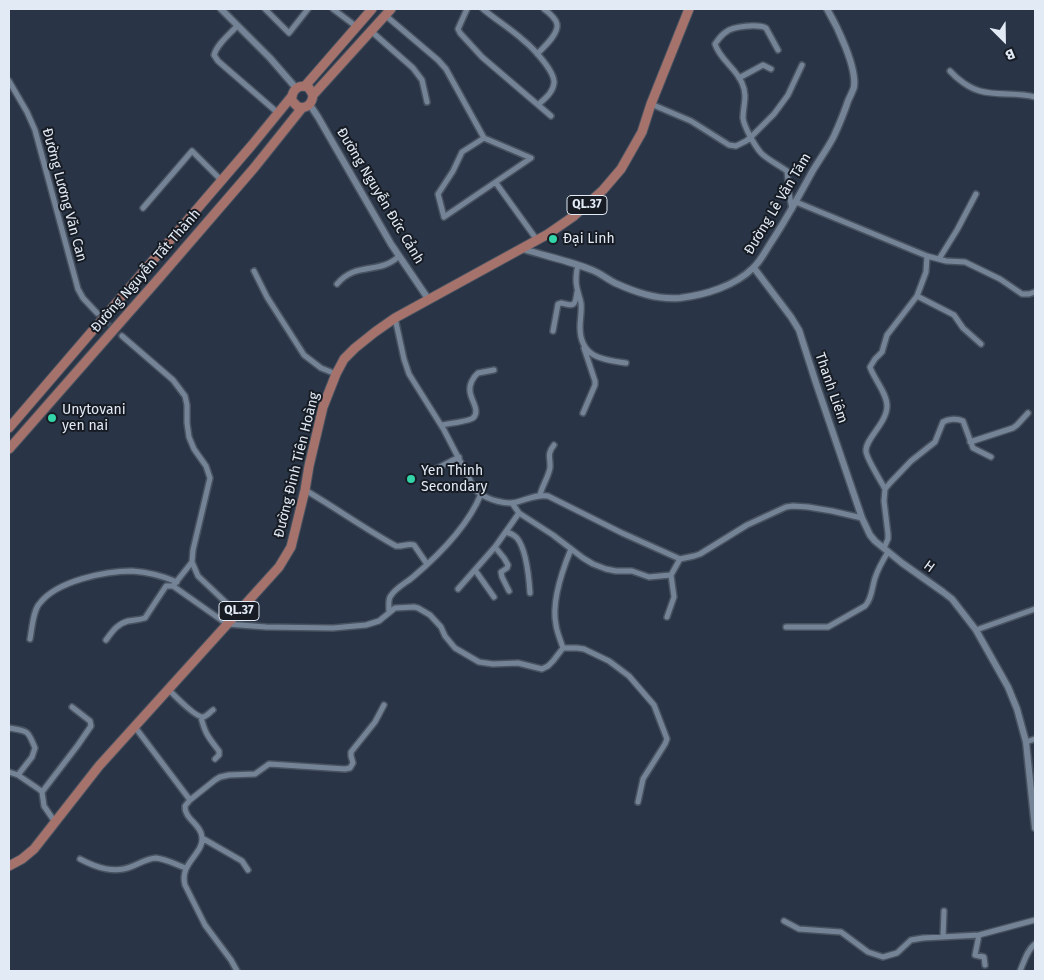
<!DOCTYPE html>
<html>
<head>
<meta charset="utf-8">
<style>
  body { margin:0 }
  #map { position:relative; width:1044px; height:980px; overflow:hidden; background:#293546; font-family:"Fira Sans",sans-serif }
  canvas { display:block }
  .frame { position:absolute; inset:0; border:10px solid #e2eaf5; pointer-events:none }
  .north { position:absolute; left:979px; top:15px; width:50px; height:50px; -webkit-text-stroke:4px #171c24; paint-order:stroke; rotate:157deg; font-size:14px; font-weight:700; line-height:20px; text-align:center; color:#e2eaf5 }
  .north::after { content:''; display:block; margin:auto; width:18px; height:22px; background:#e2eaf5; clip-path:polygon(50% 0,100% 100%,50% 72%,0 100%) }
</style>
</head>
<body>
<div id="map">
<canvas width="1044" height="980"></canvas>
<div class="frame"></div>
<div class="north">B</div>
</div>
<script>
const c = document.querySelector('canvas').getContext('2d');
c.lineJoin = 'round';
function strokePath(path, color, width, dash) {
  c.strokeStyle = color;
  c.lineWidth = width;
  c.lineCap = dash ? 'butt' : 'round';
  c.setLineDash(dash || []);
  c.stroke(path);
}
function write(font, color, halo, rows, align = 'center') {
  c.font = font + ' "Fira Sans",sans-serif';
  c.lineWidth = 4;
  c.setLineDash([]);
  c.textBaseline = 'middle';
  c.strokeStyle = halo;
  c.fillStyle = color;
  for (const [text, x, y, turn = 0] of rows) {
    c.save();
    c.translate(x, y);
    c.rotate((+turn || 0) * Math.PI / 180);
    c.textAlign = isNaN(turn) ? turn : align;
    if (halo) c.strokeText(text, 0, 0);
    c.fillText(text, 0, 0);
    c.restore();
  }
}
const minorTunnel = new Path2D(`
  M97,313L122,336`);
const minor = new Path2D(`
  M265,9L289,33L308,9
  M333,9L357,27
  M467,9L458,29L460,33L482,57L551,116
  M483,9C496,20 511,29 523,40C532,47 555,71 554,83C553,93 544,99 538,105
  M385,15L438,60L446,69L484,138L531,158L444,217L438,194L453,171L462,152L484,138
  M237,26C230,34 217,44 214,55L218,61L278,113
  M371,31L413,68L422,80L427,102
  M778,50L766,28C758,24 733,26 726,32C721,35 718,40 715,44C720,60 736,68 742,83C748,96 743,105 743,118C744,127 755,146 761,153C768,160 779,165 787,171L789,193L792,209
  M537,54C543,48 559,34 557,24C556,19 548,12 544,9
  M950,71C957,79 969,88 980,91C998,96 1017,92 1035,97
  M739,78L763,65L771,69
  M9,81L27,112L35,130L78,289L83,298L97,313
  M651,104L691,121L729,145L736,146L746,141L751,137L774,114L788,95L802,65
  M496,183L537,240
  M796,202L927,256L946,261L965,262L1000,279L1022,294H1029L1035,292
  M143,208L192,151L222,181
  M939,259L957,230L976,194
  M578,265C576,273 575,280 577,288C578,293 580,298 581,303C582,311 580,319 580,327C580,357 602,360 626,363
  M254,271L267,297L304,355L321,368L336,374
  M337,284C356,261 380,275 399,256
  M917,296L954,315L963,328L981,344
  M395,318L404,359L409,374L444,430L472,484C474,487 476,491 479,493C489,500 506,505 517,502C528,499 537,494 548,496L622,533L680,559L694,556L700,554L747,525L786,507L793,506L808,507L832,511L862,518
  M553,331L558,304L561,303C574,306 575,307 577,292
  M122,336L173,380L185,396L187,405V423L189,437L194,449L206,466L210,478L193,550L192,562L198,576L237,613
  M583,413L595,385V381L584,348
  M441,425C447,424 470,421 473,418C481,411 470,399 470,391C469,385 473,377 478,373L494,370
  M970,442L1013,428L1017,425L1028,413
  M432,471L459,457
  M885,489C881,481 866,458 866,451C865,439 887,423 887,406C887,393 874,379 870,367L875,359L882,352L887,335L917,296L926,272L927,256
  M305,490C336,508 365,529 396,546C402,547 408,543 414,545L427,564
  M540,495C542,486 548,478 550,468C551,458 546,455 554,445
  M512,503L519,513L553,535L583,558L593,564L606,569L616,571H632L649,577L671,575
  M506,532C510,533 514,535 517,538C526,549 529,578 530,593
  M495,547L504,558L508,565L507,568L501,572L502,577L509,591
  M884,548L888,539V534L884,501L885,489L890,483L911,461L935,442L943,422C948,419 957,418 963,421L973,448L991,457
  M475,570L494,597
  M173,586L227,624L266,627L333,628L366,625L379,621L395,608L414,607L418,608L430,615L441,627L445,636L455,648L479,662L493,664L518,663L542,669L548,666L553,661L563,648H577L584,649L609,661L629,676L654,705L667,739L665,744L643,779L638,802
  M458,589L495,547L519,513
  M389,612C389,607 388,601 390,597C395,588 406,583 413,577C439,555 468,526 481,494
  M667,617L674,597L671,575L680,559
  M786,627H828L865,606C872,599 872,587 875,578C878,569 883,560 888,552
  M976,630L1035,609
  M30,639C32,629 33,610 40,603C57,581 105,571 132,571C147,572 163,576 177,582
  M106,640C112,632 117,624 128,621C134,620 139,620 145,618L166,586H173L192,562
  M563,648C561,641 557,633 556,625C551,602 562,571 571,549
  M168,689C174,695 196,718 203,717C207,716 210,712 213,710
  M201,717C205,734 209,738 219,751V755L215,759
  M135,727L190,800
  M9,728C28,731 28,730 35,748L32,757L18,775
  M1026,742L1035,739
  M9,772L18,775L40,790L42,792L44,806L55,822
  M42,792L78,745L91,726L90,721L72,707
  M202,838L242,861L248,870
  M80,859C97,868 115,874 133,866C140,863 149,858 156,858C166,859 177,865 186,868
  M784,921L799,929L841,932L868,952L883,957L897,953L911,940L923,938L979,935L1035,920
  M979,935L975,955L984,957L985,965
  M943,937L944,911
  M237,971L231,960L205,925L185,885C179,863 204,854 202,837C201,824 184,819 185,806L190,800L215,780L220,777L229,775L255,774L269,764L345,769L350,768L353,763L351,756V752L375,722L384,705
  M1020,971C1024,962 1027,950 1035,944`);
const tertiary = new Path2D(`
  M221,9L270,58L296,88
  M310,105L318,117L391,244L429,300
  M523,249C545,256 570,261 592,270C600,273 607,279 615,283C635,292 657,300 680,298C705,295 735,286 753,268C760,262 765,252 770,244C786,220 799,196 812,172C819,160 828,148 834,136C839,125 844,113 848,101C850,96 853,91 854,87C857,67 837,26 827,9
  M754,268L791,317L799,330L816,383L862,518L870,535L875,541L902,563L943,592L952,599L959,608L976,630L1008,687L1017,709L1026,742L1035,828`);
const primary = new Path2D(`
  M305,86L372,9
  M313,95L309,88C299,83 291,90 292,101L298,107C307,109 312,104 313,95L391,9
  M9,428L252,145L292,96
  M9,449L160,277L254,168L302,108
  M9,866L22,859L34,849L99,766L279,567L291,547L305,490L309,466L323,407L336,374L344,359L355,348L375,332L395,318L548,234L574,216L603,190L621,169L642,132L651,104L689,9`);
const markers = [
  [553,239,5,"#33d4a8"],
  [52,418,5,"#33d4a8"],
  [411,479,5,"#33d4a8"]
];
const shields = [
  [587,205,40],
  [239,611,40]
];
const shieldNames = [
  ["QL.37",587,205],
  ["QL.37",239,611]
];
const streetNames = [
  ["Đường Lương Văn Can",64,195,75],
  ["Đường Nguyễn Đức Cảnh",380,196,59],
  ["Đường Lê Văn Tám",778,204,-59],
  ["Đường Nguyễn Tất Thành",146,271,-49],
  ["Thanh Liêm",831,388,71],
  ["Đường Đinh Tiên Hoàng",297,465,-76],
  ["H",929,567,36]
];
const poiNames = [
  ["Đại Linh",563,239],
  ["Unytovani",62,410],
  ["yen nai",62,426],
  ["Yen Thinh",421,471],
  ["Secondary",421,487]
];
strokePath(minorTunnel, '#455060', 5, [5, 2.5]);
strokePath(minor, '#485260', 8);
strokePath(tertiary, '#485260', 9);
strokePath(primary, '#485260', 11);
strokePath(minor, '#758397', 5);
strokePath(tertiary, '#758397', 6);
strokePath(primary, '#a6726c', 9);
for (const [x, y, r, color] of markers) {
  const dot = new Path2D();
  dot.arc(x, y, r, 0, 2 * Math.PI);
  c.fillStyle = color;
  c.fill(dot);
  strokePath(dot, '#171c24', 2);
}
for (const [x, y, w] of shields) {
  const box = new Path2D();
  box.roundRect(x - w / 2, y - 9.5, w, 19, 4);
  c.fillStyle = '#171c24';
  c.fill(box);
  strokePath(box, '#e2eaf5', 1);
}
write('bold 12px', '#e2eaf5', null, shieldNames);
write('14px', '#e2eaf5', '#171c24', streetNames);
write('14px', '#e2eaf5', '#171c24', poiNames, 'left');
</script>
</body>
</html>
